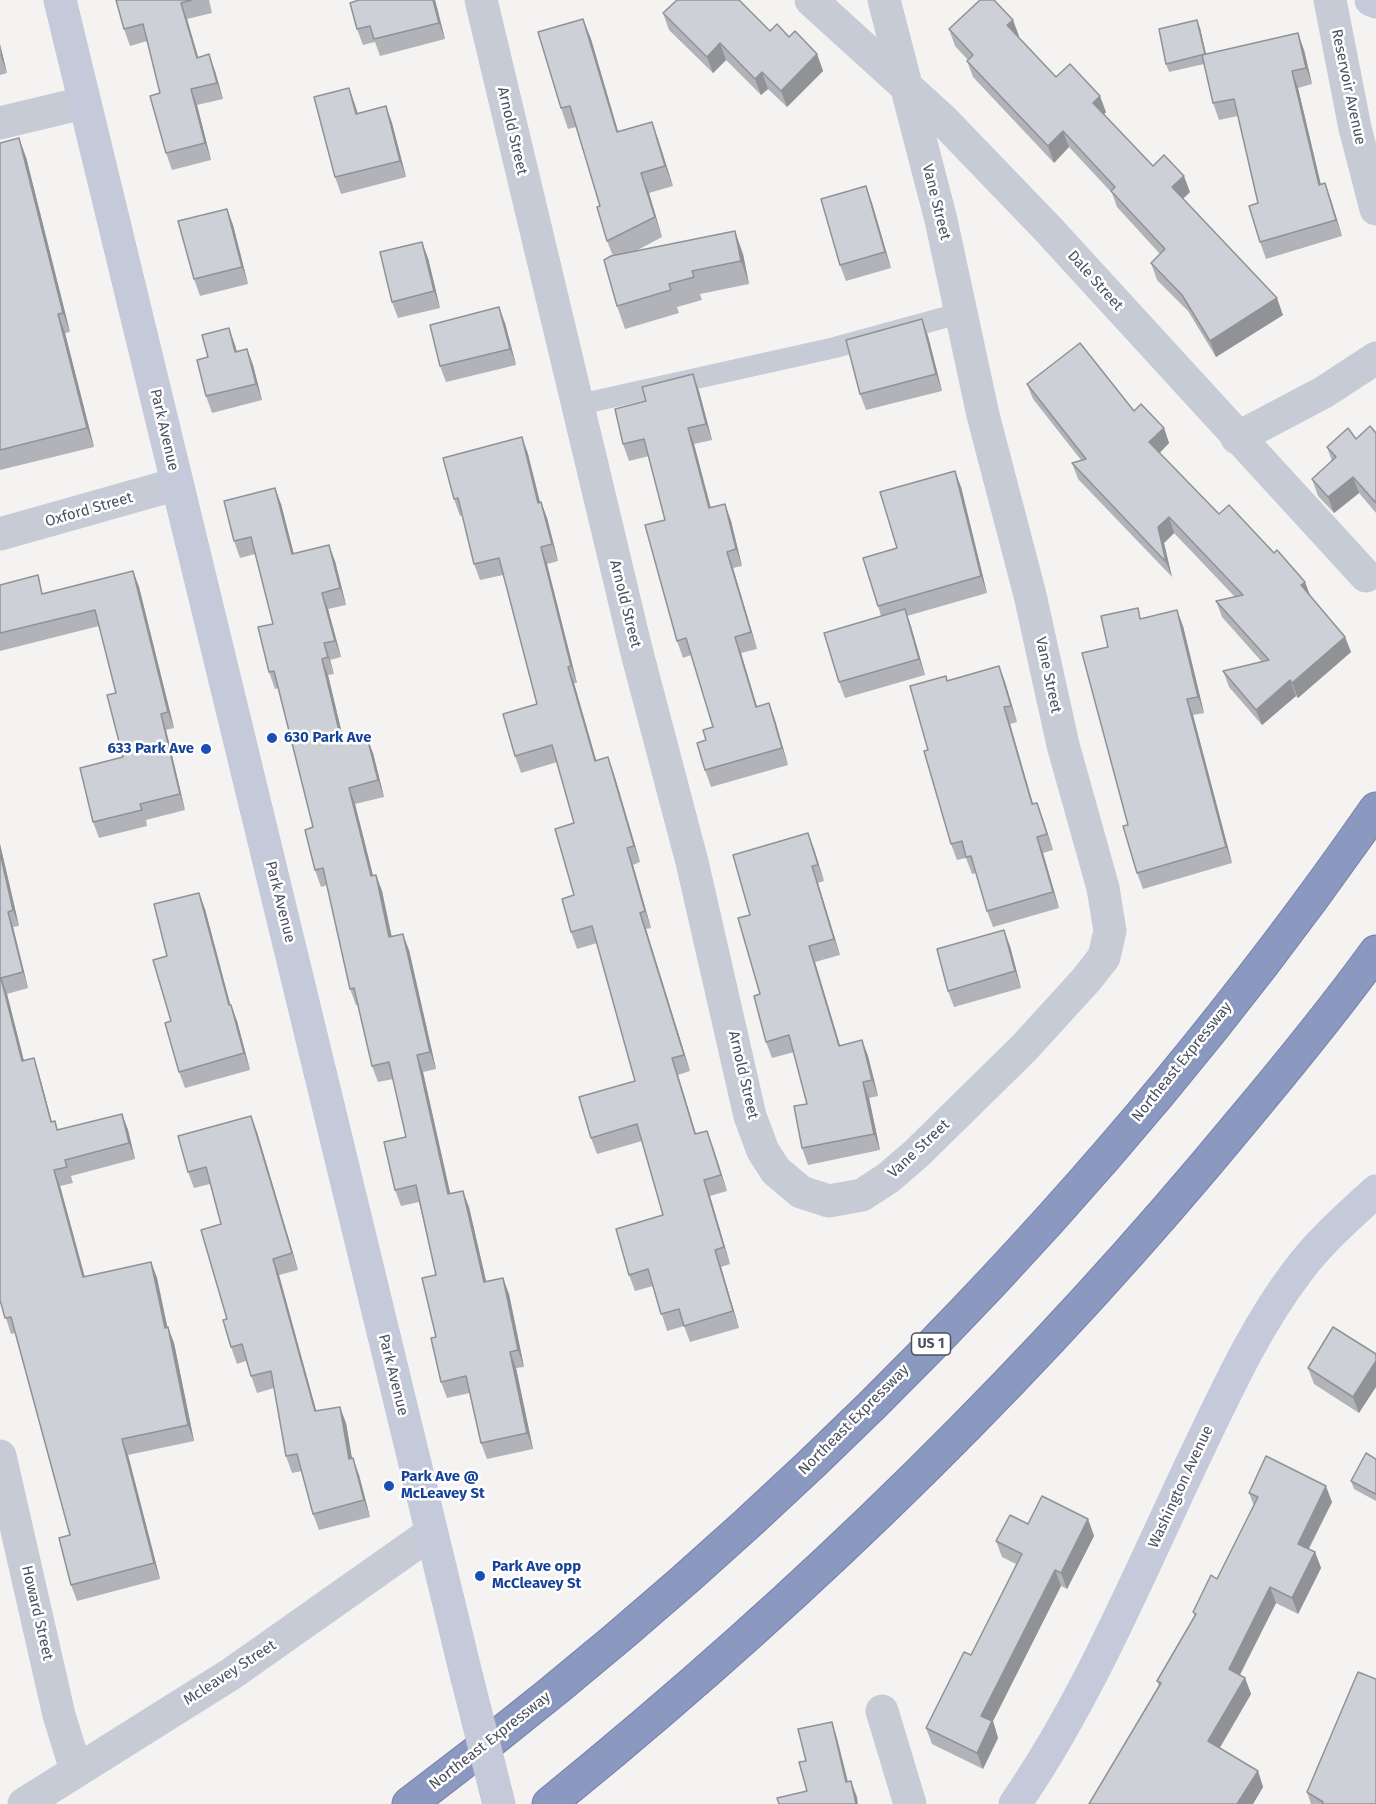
<!DOCTYPE html>
<html>
<head>
<meta charset="utf-8">
<style>
  body { margin:0 }
  canvas { display:block; background:#f4f3f2 }
</style>
</head>
<body>
<canvas width="1376" height="1804"></canvas>
<script>
const c = document.querySelector('canvas').getContext('2d');
c.lineJoin = 'round';
function strokePath(path, color, width, dash) {
  c.strokeStyle = color;
  c.lineWidth = width;
  c.lineCap = dash ? 'butt' : 'round';
  c.setLineDash(dash || []);
  c.stroke(path);
}
function paint(path, color) {
  c.fillStyle = color;
  c.fill(path, 'evenodd');
}
function write(font, color, halo, rows, align = 'center') {
  c.font = font + ' "Fira Sans",sans-serif';
  c.lineWidth = 5;
  c.setLineDash([]);
  c.textBaseline = 'middle';
  c.strokeStyle = halo;
  c.fillStyle = color;
  for (const [text, x, y, turn = 0] of rows) {
    c.save();
    c.translate(x, y);
    c.rotate((+turn || 0) * Math.PI / 180);
    c.textAlign = isNaN(turn) ? turn : align;
    if (halo) c.strokeText(text, 0, 0);
    c.fillText(text, 0, 0);
    c.restore();
  }
}
const lane = new Path2D(`
  M577,405L833,348L961,313`);
const street = new Path2D(`
  M481,0L636,649L692,862L750,1116L763,1151L776,1171L801,1192L829,1201L862,1195L888,1178L916,1154L1024,1048L1086,980L1104,957L1110,931L1103,888L1063,745L1030,595L983,415L941,220L884,0
  M811,0L943,120L1048,229L1366,576
  M1330,0L1355,128L1376,209
  M0,123L83,103
  M1237,438L1324,392L1376,358
  M0,534L177,484
  M0,1456L59,1715L76,1770
  M882,1711L910,1804
  M24,1804L231,1674L431,1533`);
const secondary = new Path2D(`
  M60,0L467,1678
  M1371,0L1376,2
  M1015,1804C1090,1695 1141,1569 1198,1450C1227,1390 1256,1326 1297,1272C1319,1242 1348,1217 1376,1191`);
const highway = new Path2D(`
  M409,1804C779,1526 1112,1189 1376,809
  M549,1804C802,1599 1035,1372 1242,1121C1288,1066 1334,1010 1376,952`);
const secondaryBridge = new Path2D(`
  M467,1678L499,1804`);
const wall = new Path2D(`
  M116,0H209L212,13L187,19L198,57L215,71L223,99L197,105L211,160L172,170L166,153L160,93L147,41L130,46L124,29Z
  M435,0L445,39L380,56L375,42L363,45L357,29Z
  M663,13L770,31L789,37L817,54L823,71L787,107L768,89L761,95L726,60L713,73L669,30Z
  M583,19L591,39L618,131L652,122L659,142L673,186L649,193L662,237L634,252L743,254L749,284L700,294L702,300L677,307L679,313L625,329L617,306L613,256L607,241L600,206L576,127L568,129L561,108Z
  M1200,28L1206,54L1304,50L1312,84L1298,88L1321,185L1331,200L1342,236L1266,259L1260,242L1258,203L1238,116L1219,120L1213,103L1204,64L1169,72L1166,64Z
  M949,29L1019,36L1018,37L1056,77L1106,112L1104,114L1153,166L1190,192L1183,199L1283,315L1216,357L1188,311L1157,280L1151,263L1160,254L1117,207L1112,193L1069,147L1054,163L973,77L967,61L968,60L955,46Z
  M0,44L7,73L0,75Z
  M349,88L358,113L386,106L392,123L406,177L341,194L335,177Z
  M0,143L26,157L70,332L65,333L94,447L0,470Z
  M872,203L891,268L846,281L840,265Z
  M227,209L233,225L248,284L200,296L194,279Z
  M428,258L440,308L398,318L392,302Z
  M922,319L928,336L942,391L866,410L860,394Z
  M505,323L516,365L446,382L440,366Z
  M235,345L237,352L247,349L253,365L262,400L212,413L206,396L208,357Z
  M1027,384L1134,411L1164,428L1169,443L1160,453L1219,514L1274,553L1305,582L1310,596L1345,637L1351,652L1298,698L1296,696L1262,725L1229,687L1223,671L1262,662L1222,617L1216,601L1235,597L1174,533L1164,543L1172,577L1078,479L1072,463L1081,460L1033,399Z
  M699,391L712,440L694,444L711,508L725,504L731,521L742,566L733,568L757,649L741,653L757,707L769,703L775,720L788,765L711,787L705,770L706,740L713,727L691,655L683,658L677,641L665,520L649,456L629,461L623,444L646,401Z
  M1376,433V513L1359,493L1334,513L1318,496L1312,479L1332,461L1327,447Z
  M522,437L528,454L540,502H541L547,518L558,561L547,564L577,683H574L596,760L614,774L640,862L633,865L651,928L646,929L690,1071L678,1075L696,1134L713,1147L727,1191L710,1196L730,1264L721,1267L739,1328L690,1342L684,1326L667,1331L653,1286L635,1291L629,1275L663,1215L642,1141L597,1154L591,1138L635,1081L597,943L577,949L571,932L574,895V823L557,762L521,773L515,756L537,704L503,575L480,580L474,564L462,515L460,516L454,499Z
  M961,487L987,593L907,616L925,675L845,698L839,682L881,616L878,606L897,548Z
  M281,504L294,554L335,561L346,605L328,609L341,657L330,660L334,674L328,675L344,742L373,753L384,797L355,804L373,875H376L382,891L392,937L409,950L436,1069L423,1072L450,1194L469,1207L486,1282L509,1294L524,1367L516,1368L533,1449L487,1459L481,1443L470,1393L447,1398L441,1382L436,1337V1275L419,1202L401,1206L395,1190L406,1137L393,1079L378,1082L372,1066L358,1005H356L350,989L327,885L321,887L315,870L313,827L278,688L275,689L269,672L273,624L255,554L240,558L234,541Z
  M133,571L139,587L174,728L166,730L185,810L146,820L147,826L99,838L93,822L123,757L116,693L99,626L0,651V585L44,593Z
  M1142,618L1183,626L1204,713L1193,715L1232,863L1143,889L1137,873L1128,825L1108,647Z
  M999,666L1005,682L1017,722L1010,724L1033,804L1043,819L1053,850L1043,853L1059,908L993,927L987,911L976,873L972,874L966,858L957,860L951,844L948,680Z
  M0,844L19,926L13,927L28,988L7,994L24,1061L39,1074L52,1122L58,1130L122,1114L128,1130L135,1159L71,1176L73,1183L60,1186L85,1277L151,1262L157,1278L167,1327L174,1343L194,1441L128,1455L160,1579L77,1601L71,1585L70,1535L15,1333L11,1334L0,1300Z
  M814,849L824,881L818,883L840,955L815,962L840,1046L862,1040L868,1056L878,1096L869,1098L880,1150L808,1165L802,1148L807,1104L794,1052L772,1058L766,1042L750,915Z
  M205,909L230,1005L237,1021L250,1070L185,1088L179,1072L171,1021L167,956Z
  M1010,946L1021,988L954,1007L948,991Z
  M251,1116L257,1132L298,1270L279,1275L316,1411L346,1423L352,1459L359,1475L370,1517L319,1530L313,1514L302,1471L292,1473L286,1456L274,1388L257,1393L246,1361L237,1364L231,1347L227,1319L221,1224L210,1184L194,1188L188,1172Z
  M1376,1354L1359,1413L1314,1384L1308,1368Z
  M1376,1459V1501L1354,1489L1351,1481Z
  M1249,1493L1332,1502L1309,1549L1315,1552L1321,1568L1298,1614L1276,1603L1240,1675L1245,1678L1251,1694L1220,1748L1258,1771L1263,1787L1253,1804H1089L1159,1686L1157,1681L1195,1617L1193,1612L1217,1579L1254,1506Z
  M1088,1519L1094,1536L1067,1589L1061,1586L993,1721L998,1738L983,1769L932,1744L926,1728L971,1655L1016,1564L1002,1557L996,1541L1028,1524Z
  M1307,1792L1376,1804H1311Z`);
const shadedWall = new Path2D(`
  M433,0H435L445,39L439,23Z
  M181,3L187,19L203,74L197,58Z
  M583,19L591,39L624,152L617,132Z
  M1013,20L1019,36L1013,42L1007,25Z
  M1197,20L1200,28L1208,63L1205,55Z
  M1298,33L1304,50L1312,84L1306,68Z
  M720,43L726,60L713,73L707,57Z
  M0,44L7,73L1,57Z
  M209,54L215,71L223,99L217,83Z
  M817,54L823,71L787,107L781,91Z
  M1292,71L1298,88L1325,202L1319,185Z
  M762,72L768,89L761,95L755,79Z
  M349,88L355,105L362,130L356,114Z
  M191,89L197,105L211,160L205,143Z
  M1100,96L1106,112L1099,119L1093,103Z
  M386,106L392,123L406,177L400,161Z
  M652,122L659,142L673,186L665,166Z
  M1063,131L1069,147L1054,163L1048,146Z
  M19,138L26,157L70,332L63,313Z
  M641,173L649,193L662,237L655,217Z
  M1184,176L1190,192L1178,203L1172,187Z
  M1325,183L1331,200L1342,236L1336,220Z
  M866,186L872,203L891,268L885,252Z
  M227,209L233,225L248,284L242,267Z
  M735,231L743,254L749,284L741,261Z
  M422,242L428,258L440,308L434,291Z
  M1277,298L1283,315L1216,357L1210,341Z
  M499,307L505,323L516,365L510,349Z
  M58,314L65,333L94,447L87,428Z
  M922,319L928,336L942,391L936,374Z
  M229,328L235,345L241,369L235,352Z
  M247,349L253,365L262,400L256,384Z
  M693,374L699,391L712,440L706,424Z
  M688,428L694,444L715,525L709,508Z
  M1164,428L1169,443L1155,457L1149,442Z
  M522,437L528,454L544,519L538,503Z
  M955,471L961,487L987,593L981,576Z
  M1353,477L1359,493L1334,513L1328,497Z
  M275,488L281,504L298,571L292,554Z
  M541,502L547,518L558,561L552,544Z
  M725,504L731,521L742,566L736,549Z
  M1169,517L1174,533L1164,543L1172,577L1166,562L1158,527Z
  M329,545L335,561L346,605L340,588Z
  M541,547L547,564L577,683L571,666Z
  M727,552L733,568L757,649L751,632Z
  M133,571L139,587L174,728L168,712Z
  M1305,582L1311,598L1301,585Z
  M322,593L328,609L341,657L335,641Z
  M905,609L911,626L925,675L919,659Z
  M1177,610L1183,626L1204,713L1198,697Z
  M735,637L741,653L762,723L756,707Z
  M1345,637L1351,652L1298,698L1292,683Z
  M324,643L330,660L334,674L328,657Z
  M322,659L328,675L348,759L342,743Z
  M999,666L1005,682L1017,722L1011,706Z
  M568,667L574,683L601,777L595,761Z
  M1290,680L1296,696L1262,725L1256,710Z
  M1187,699L1193,715L1232,863L1226,847Z
  M769,703L775,720L788,765L782,748Z
  M1004,707L1010,724L1038,821L1032,804Z
  M161,714L166,730L185,810L180,794Z
  M367,737L373,753L384,797L378,780Z
  M608,757L614,774L640,862L634,846Z
  M349,788L355,804L377,892L371,876Z
  M1037,803L1043,819L1053,850L1047,834Z
  M808,833L814,849L824,881L818,865Z
  M1037,837L1043,853L1059,908L1053,892Z
  M0,844L19,926L13,910L0,853Z
  M627,848L633,865L651,928L645,911Z
  M812,866L818,883L840,955L834,939Z
  M376,875L382,891L395,954L389,937Z
  M199,893L205,909L235,1022L229,1005Z
  M8,912L13,927L28,988L23,972Z
  M640,913L646,929L690,1071L684,1055Z
  M1004,930L1010,946L1021,988L1015,971Z
  M403,934L409,950L436,1069L430,1052Z
  M809,946L815,962L845,1062L839,1046Z
  M1,978L7,994L28,1077L22,1061Z
  M231,1005L237,1021L250,1070L244,1053Z
  M862,1040L868,1056L878,1096L872,1080Z
  M417,1055L423,1072L454,1210L448,1194Z
  M34,1058L39,1074L56,1138L51,1122Z
  M672,1058L678,1075L701,1151L695,1134Z
  M863,1082L869,1098L880,1150L874,1134Z
  M122,1114L128,1130L135,1159L129,1143Z
  M251,1116L257,1132L298,1270L292,1253Z
  M707,1131L713,1147L727,1191L721,1175Z
  M54,1170L60,1186L89,1293L83,1277Z
  M704,1180L710,1196L730,1264L724,1247Z
  M463,1191L469,1207L490,1298L484,1282Z
  M715,1250L721,1267L739,1328L733,1311Z
  M273,1259L279,1275L321,1428L315,1411Z
  M151,1262L157,1278L171,1344L165,1328Z
  M503,1278L509,1294L524,1367L518,1350Z
  M168,1327L174,1343L194,1441L188,1425Z
  M510,1352L516,1368L533,1449L527,1433Z
  M1376,1361V1387L1359,1413L1353,1397Z
  M340,1407L346,1423L355,1476L349,1459Z
  M122,1439L128,1455L160,1579L154,1563Z
  M353,1458L359,1475L370,1517L364,1500Z
  M1326,1486L1332,1502L1303,1559L1298,1544Z
  M1088,1519L1094,1536L1067,1589L1061,1573Z
  M1315,1552L1321,1568L1298,1614L1292,1598Z
  M1055,1570L1061,1586L993,1721L998,1738L983,1769L977,1753L981,1716Z
  M1270,1587L1276,1603L1235,1684L1229,1669Z
  M1245,1678L1251,1694L1214,1757L1208,1741Z
  M832,1722L837,1738L852,1798L846,1782Z
  M1258,1771L1263,1787L1253,1804H1237Z
  M851,1781L857,1797L858,1804H856Z`);
const building = new Path2D(`
  M116,0H192L181,3L197,58L209,54L217,83L191,89L205,143L166,153L150,96L160,93L143,24L124,29Z
  M359,0H433L439,23L374,39L370,26L357,29L350,3Z
  M677,0H739L770,31L777,24L789,37L795,31L817,54L781,91L762,72L755,79L720,43L707,57L663,13Z
  M980,0H994L1013,20L1007,25L1056,77L1070,64L1100,96L1093,103L1153,166L1164,155L1184,176L1172,187L1277,298L1210,341L1182,295L1151,263L1165,249L1111,191L1115,187L1063,131L1048,146L967,61L973,55L949,29Z
  M583,19L617,132L652,122L665,166L641,173L655,217L607,241L597,207L600,206L570,106L561,108L538,32Z
  M1197,20L1205,54L1166,64L1159,29Z
  M1298,33L1306,68L1292,71L1319,185L1325,183L1336,220L1260,242L1249,206L1258,203L1234,99L1213,103L1202,55Z
  M349,88L356,114L386,106L400,161L335,177L314,97Z
  M19,138L63,313L58,314L87,428L0,450V143Z
  M866,186L885,252L840,265L821,199Z
  M227,209L242,267L194,279L178,221Z
  M735,231L741,261L692,271L694,277L669,284L671,290L617,306L604,260L611,256Z
  M422,242L434,291L392,302L380,252Z
  M499,307L510,349L440,366L430,325Z
  M922,319L936,374L860,394L846,340Z
  M229,328L235,352L247,349L256,384L206,396L197,360L208,357L202,335Z
  M1080,343L1134,411L1141,404L1164,428L1149,442L1219,514L1229,505L1274,553L1277,550L1305,582L1301,585L1345,637L1292,683L1290,680L1256,710L1223,671L1269,660L1216,601L1243,595L1169,517L1158,527L1166,562L1072,463L1086,459L1027,384Z
  M693,374L706,424L688,428L709,508L725,504L736,549L727,552L751,632L735,637L756,707L769,703L782,748L705,770L697,743L706,740L703,730L713,727L686,638L677,641L645,525L665,520L644,439L623,444L615,409L646,401L642,387Z
  M1370,426L1376,433V503L1353,477L1328,497L1312,479L1336,457L1327,447L1348,428L1356,439Z
  M522,437L538,503L541,502L552,544L541,547L571,666L568,667L595,761L608,757L634,846L627,848L645,911L640,913L684,1055L672,1058L695,1134L707,1131L721,1175L704,1180L724,1247L715,1250L733,1311L684,1326L679,1309L661,1314L648,1269L629,1275L616,1229L663,1215L637,1124L591,1138L579,1097L635,1081L592,926L571,932L562,899L574,895L555,829L574,823L552,745L515,756L503,714L537,704L499,558L474,564L458,498L454,499L443,458Z
  M955,471L981,576L878,606L863,558L897,548L880,492Z
  M275,488L292,554L329,545L340,588L322,593L335,641L324,643L328,657L322,659L342,743L367,737L378,780L349,788L371,876L376,875L389,937L403,934L430,1052L417,1055L448,1194L463,1191L484,1282L503,1278L518,1350L510,1352L527,1433L481,1443L466,1376L441,1382L431,1338L436,1337L422,1278L436,1275L416,1185L395,1190L384,1142L406,1137L389,1062L372,1066L354,988L350,989L323,868L315,870L305,830L313,827L274,671L269,672L258,627L273,624L251,537L234,541L224,501Z
  M133,571L168,712L161,714L180,794L140,804L142,810L93,822L80,768L123,757L107,695L116,693L95,610L0,633V585L38,575L42,594Z
  M1138,608L1140,619L1177,610L1198,697L1187,699L1226,847L1137,873L1123,826L1128,825L1082,653L1108,647L1101,616Z
  M905,609L919,659L839,682L824,633Z
  M999,666L1011,706L1004,707L1032,804L1037,803L1047,834L1037,837L1053,892L987,911L971,856L966,857L962,841L951,844L924,751L928,750L910,686L946,676L947,681Z
  M808,833L818,865L812,866L834,939L809,946L839,1046L862,1040L872,1080L863,1082L874,1134L802,1148L794,1106L807,1104L789,1035L766,1042L754,996L760,994L738,918L750,915L733,855Z
  M0,853L13,910L8,912L23,972L1,978L22,1061L34,1058L51,1122L55,1121L57,1130L122,1114L129,1143L65,1160L67,1167L54,1170L83,1277L151,1262L165,1328L168,1327L188,1425L122,1439L154,1563L71,1585L59,1538L70,1535L11,1317L5,1318L0,1300Z
  M199,893L229,1005H231L244,1053L179,1072L165,1023L171,1021L153,960L167,956L154,904Z
  M1004,930L1015,971L948,991L937,949Z
  M251,1116L292,1253L273,1259L315,1411L340,1407L349,1459L353,1458L364,1500L313,1514L297,1454L286,1456L271,1371L251,1376L242,1344L231,1347L223,1320L227,1319L201,1230L221,1224L206,1167L188,1172L178,1136Z
  M1333,1327L1376,1354V1361L1353,1397L1308,1368Z
  M1366,1453L1376,1459V1494L1351,1481Z
  M1266,1456L1326,1486L1298,1544L1315,1552L1292,1598L1270,1587L1229,1669L1245,1678L1208,1741L1258,1771L1237,1804H1089L1161,1683L1157,1681L1196,1614L1193,1612L1211,1575L1217,1579L1258,1497L1249,1493Z
  M1042,1496L1088,1519L1061,1573L1055,1570L981,1716L992,1721L977,1753L926,1728L964,1652L971,1655L1022,1554L996,1541L1010,1515L1028,1524Z
  M1358,1672L1376,1679V1804H1322L1323,1802L1307,1792Z
  M832,1722L846,1782L851,1781L856,1804H779L777,1798L807,1791L799,1762L806,1761L798,1729Z`);
const markers = [
  [272,738,6,"#1a4fb4"],
  [206,749,6,"#1a4fb4"],
  [389,1486,6,"#1a4fb4"],
  [480,1576,6,"#1a4fb4"]
];
const shields = [
  [931,1344,39]
];
const shieldNames = [
  ["US 1",931,1344]
];
const streetNames = [
  ["Reservoir Avenue",1348,87,78],
  ["Arnold Street",512,131,77],
  ["Vane Street",936,202,76],
  ["Dale Street",1095,281,48],
  ["Park Avenue",164,430,77],
  ["Oxford Street",89,510,-16],
  ["Arnold Street",625,604,76],
  ["Vane Street",1048,675,78],
  ["Park Avenue",280,902,76],
  ["Northeast Expressway",1182,1062,-51],
  ["Arnold Street",743,1075,77],
  ["Vane Street",919,1149,-43],
  ["Park Avenue",393,1375,76],
  ["Northeast Expressway",854,1420,-45],
  ["Washington Avenue",1181,1487,-65],
  ["Howard Street",37,1613,77],
  ["Mcleavey Street",230,1673,-33],
  ["Northeast Expressway",490,1741,-38]
];
const transitNames = [
  ["630 Park Ave",284,738],
  ["633 Park Ave",194,749,"right"],
  ["Park Ave @",401,1477],
  ["McLeavey St",401,1494],
  ["Park Ave opp",492,1567],
  ["McCleavey St",492,1584]
];
strokePath(highway, '#7683ac', 35);
strokePath(lane, '#c6cbd6', 21);
strokePath(street, '#c6cbd6', 33);
strokePath(secondary, '#c5cada', 33);
strokePath(highway, '#8b98c0', 33);
strokePath(secondaryBridge, '#c5cada', 33);
paint(wall, '#b1b3b9');
paint(shadedWall, '#909296');
paint(building, '#ced0d7');
strokePath(building, '#909296', 1.5);
for (const [x, y, r, color] of markers) {
  const dot = new Path2D();
  dot.arc(x, y, r, 0, 2 * Math.PI);
  c.fillStyle = color;
  c.fill(dot);
  strokePath(dot, '#fff', 2);
}
for (const [x, y, w] of shields) {
  const box = new Path2D();
  box.roundRect(x - w / 2, y - 11, w, 22, 4.5);
  c.fillStyle = '#fff';
  c.fill(box);
  strokePath(box, '#4a5060', 1.5);
}
write('bold 14px', '#4a5060', null, shieldNames);
write('15px', '#4a5060', '#fff', streetNames);
write('bold 15px', '#164399', '#fff', transitNames, 'left');
</script>
</body>
</html>
